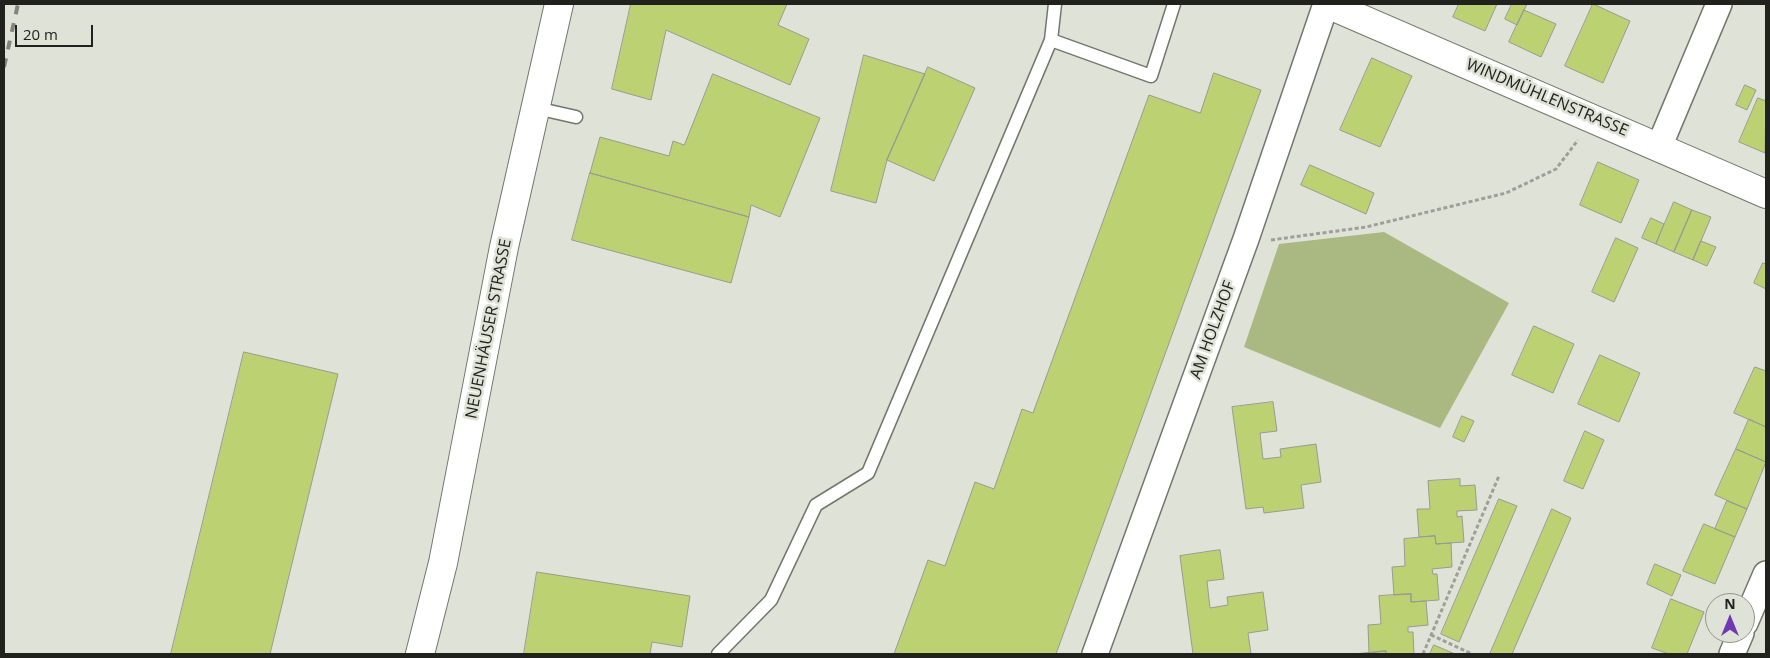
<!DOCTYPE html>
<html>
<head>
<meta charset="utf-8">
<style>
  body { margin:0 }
  #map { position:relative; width:1770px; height:658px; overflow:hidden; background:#dfe2d6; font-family:"Open Sans",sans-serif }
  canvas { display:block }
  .frame { position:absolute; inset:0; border:5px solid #21221e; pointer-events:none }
  .north { position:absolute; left:1705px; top:593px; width:50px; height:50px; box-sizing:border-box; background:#dfe2d6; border:1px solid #93958c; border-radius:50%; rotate:0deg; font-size:14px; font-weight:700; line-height:20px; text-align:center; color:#21221e }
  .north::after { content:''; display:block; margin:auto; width:18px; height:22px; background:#6f3ab1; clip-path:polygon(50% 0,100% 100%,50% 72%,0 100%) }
  .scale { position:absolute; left:15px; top:25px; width:78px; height:22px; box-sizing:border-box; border:2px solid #21221e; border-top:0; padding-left:6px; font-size:15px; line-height:18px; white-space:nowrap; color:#21221e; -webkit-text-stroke:4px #dfe2d6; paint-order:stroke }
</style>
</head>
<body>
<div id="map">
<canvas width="1770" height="658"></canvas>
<div class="frame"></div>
<div class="north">N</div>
<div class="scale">20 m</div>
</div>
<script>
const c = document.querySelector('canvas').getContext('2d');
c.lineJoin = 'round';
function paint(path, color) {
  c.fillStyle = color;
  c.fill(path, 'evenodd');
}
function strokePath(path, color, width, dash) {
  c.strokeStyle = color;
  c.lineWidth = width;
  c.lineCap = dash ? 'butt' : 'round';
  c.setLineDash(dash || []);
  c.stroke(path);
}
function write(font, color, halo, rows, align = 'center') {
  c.font = font + ' "Open Sans",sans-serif';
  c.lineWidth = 5;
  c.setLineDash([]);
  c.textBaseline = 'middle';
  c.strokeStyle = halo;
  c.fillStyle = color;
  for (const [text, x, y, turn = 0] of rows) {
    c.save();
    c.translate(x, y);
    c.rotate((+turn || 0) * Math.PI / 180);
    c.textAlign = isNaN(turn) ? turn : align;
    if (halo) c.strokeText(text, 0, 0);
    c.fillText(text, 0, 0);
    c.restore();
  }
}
const green = new Path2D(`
  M1384,232L1509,303L1440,428L1244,347L1279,244Z`);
const building = new Path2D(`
  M631,4H787L778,25L809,39L790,85L666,30L651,100L612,89Z
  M1459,4H1497L1485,31L1453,17Z
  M1512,4H1527L1517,25L1505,19Z
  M1593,4L1630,21L1603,83L1565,66Z
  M1524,10L1556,24L1541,57L1509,42Z
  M864,55L925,74L887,160L876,203L831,191Z
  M1372,58L1412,76L1380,147L1340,130Z
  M928,67L975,88L934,181L887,160Z
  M1214,73L1261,90L1056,654H894L928,560L945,566L975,482L994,489L1022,409L1033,413L1149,95L1200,113Z
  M713,74L820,118L780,217L751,205L749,217L590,173L600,137L669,156L673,141L684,145Z
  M1745,85L1756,90L1747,110L1736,105Z
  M1758,98L1766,101L1765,153L1739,142Z
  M1598,162L1639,180L1621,223L1580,205Z
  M1310,165L1374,193L1366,214L1301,185Z
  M590,173L749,217L731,283L572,240Z
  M1674,202L1692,210L1674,252L1656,244Z
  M1692,210L1711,217L1693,260L1674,252Z
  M1651,218L1664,224L1656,244L1642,238Z
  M1616,238L1638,248L1614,302L1592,292Z
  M1701,241L1716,247L1707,266L1693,260Z
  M1763,263L1766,264V289L1754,283Z
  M1534,326L1574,344L1553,393L1512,375Z
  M244,352L338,374L270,654H171Z
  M1600,355L1640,373L1619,422L1578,404Z
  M1755,367L1766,371V427L1734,413Z
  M1273,402L1277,431L1260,433L1263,459L1281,457L1280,449L1316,444L1321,482L1301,485L1304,508L1264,513L1263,507L1246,509L1232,407Z
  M1462,416L1474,421L1464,442L1453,437Z
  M1749,419L1766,427V462L1736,449Z
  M1585,431L1604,440L1583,489L1564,481Z
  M1736,449L1766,462L1747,509L1715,495Z
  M1460,479V486L1475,485L1477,510L1457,511V517L1462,516L1464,542L1436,544L1435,536L1419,537L1417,509H1430L1428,481Z
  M1499,499L1517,506L1459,642L1441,634Z
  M1727,501L1747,509L1735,537L1715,529Z
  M1552,509L1571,518L1512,654H1490Z
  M1704,524L1735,537L1715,584L1683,571Z
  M1435,536L1436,544L1451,543L1452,567L1432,569L1433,574H1437L1439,600L1411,602V594L1394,595L1392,567L1405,566L1404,539Z
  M1220,550L1224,579L1207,581L1210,608L1228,605L1227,597L1263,592L1268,630L1248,633L1251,654H1193L1180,556Z
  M1655,564L1681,575L1672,596L1647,584Z
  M537,572L690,596L682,647L652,642L650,654H524Z
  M1411,594V602L1426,601L1428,625L1408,627V632H1413L1414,654H1386V651L1369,653L1368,625L1381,624L1379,596Z
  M1671,599L1704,612L1687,654H1669L1652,648Z
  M1434,645L1455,654H1430Z
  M1386,651V654H1355Z`);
const path = new Path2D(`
  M1271,240L1366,227L1506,193L1556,169L1578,140
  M1431,635L1472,654
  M1423,654L1499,476`);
const service = new Path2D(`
  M1051,40L1151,76L1174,4
  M536,108L576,117
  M718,654L771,600L816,505L868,473L1051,40L1055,4`);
const minor = new Path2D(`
  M1659,147L1719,4
  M1745,623L1766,574
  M1095,654L1246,239L1326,4
  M1732,654L1741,633`);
const tertiary = new Path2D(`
  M1327,4L1766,194
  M420,654L443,563L504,247L559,4`);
const rail = new Path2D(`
  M4,67L18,4`);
const streetNames = [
  ["WINDMÜHLENSTRASSE",1547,98,23],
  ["NEUENHÄUSER STRASSE",489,329,-79],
  ["AM HOLZHOF",1213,330,-70]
];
paint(green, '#aab882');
paint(building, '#bcd272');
strokePath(building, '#989b90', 1);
strokePath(service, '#73766b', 15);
strokePath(minor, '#73766b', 28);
strokePath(tertiary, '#73766b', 30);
strokePath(path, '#9ea097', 3, [4, 2.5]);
strokePath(service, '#fff', 12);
strokePath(minor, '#fff', 25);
strokePath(tertiary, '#fff', 28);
strokePath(rail, '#83857d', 4, [9, 9]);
write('16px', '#21221e', '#dfe2d6', streetNames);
</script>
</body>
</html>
